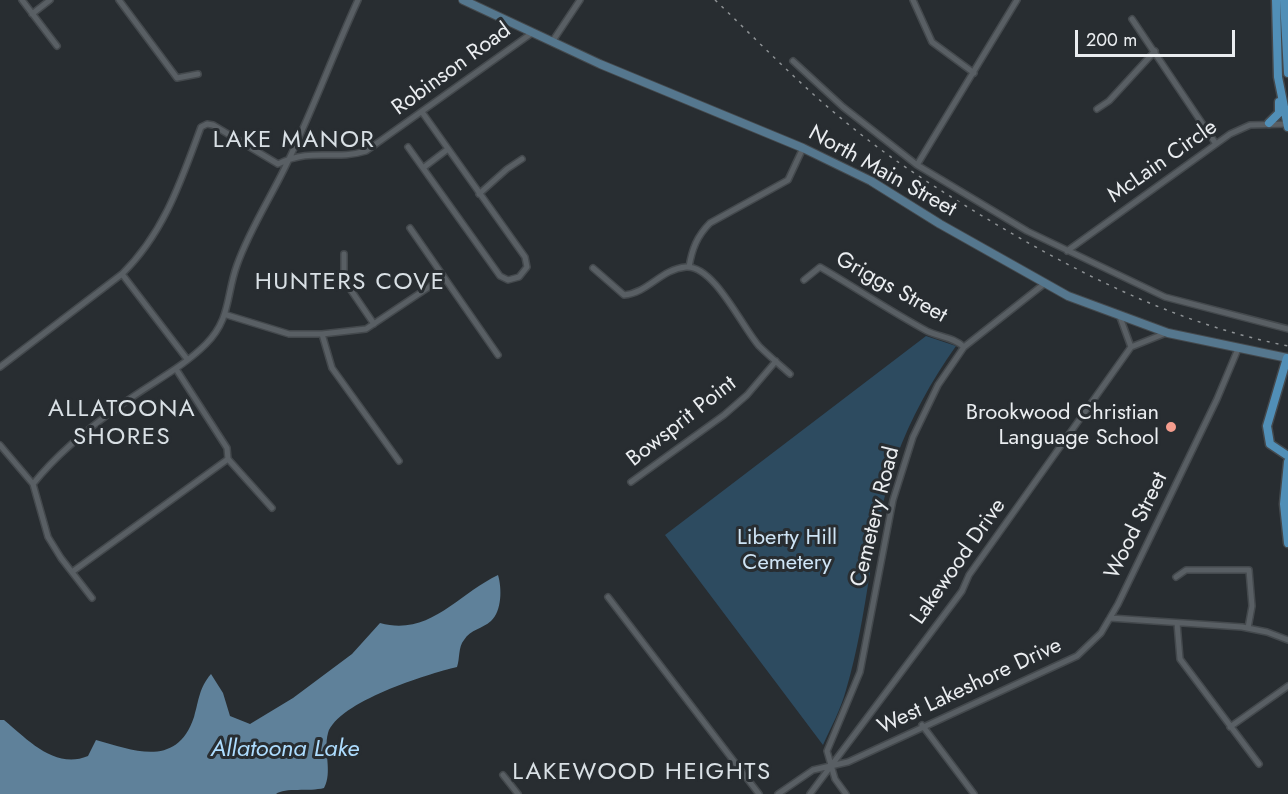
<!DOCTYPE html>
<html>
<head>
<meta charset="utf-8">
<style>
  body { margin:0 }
  #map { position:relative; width:1288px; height:794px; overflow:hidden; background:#282d31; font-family:Jost,sans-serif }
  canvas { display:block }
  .scale { position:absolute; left:1075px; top:30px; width:160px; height:27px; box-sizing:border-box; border:3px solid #eaedf0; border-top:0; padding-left:8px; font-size:18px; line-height:21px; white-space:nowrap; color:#eaedf0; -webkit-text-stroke:4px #282d31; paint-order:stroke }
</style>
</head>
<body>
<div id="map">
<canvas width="1288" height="794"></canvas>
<div class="scale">200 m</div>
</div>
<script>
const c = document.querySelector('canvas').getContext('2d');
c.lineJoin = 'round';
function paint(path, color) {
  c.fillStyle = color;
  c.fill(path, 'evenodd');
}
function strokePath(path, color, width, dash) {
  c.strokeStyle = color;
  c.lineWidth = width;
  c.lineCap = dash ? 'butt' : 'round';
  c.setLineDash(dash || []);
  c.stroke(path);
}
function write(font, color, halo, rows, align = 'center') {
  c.font = font + ' Jost,sans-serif';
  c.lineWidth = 6;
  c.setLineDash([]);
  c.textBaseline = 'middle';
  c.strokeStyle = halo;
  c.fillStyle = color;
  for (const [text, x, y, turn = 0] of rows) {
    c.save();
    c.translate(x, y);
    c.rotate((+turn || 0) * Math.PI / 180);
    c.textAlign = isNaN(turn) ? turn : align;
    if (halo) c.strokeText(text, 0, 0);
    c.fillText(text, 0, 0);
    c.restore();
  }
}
const green = new Path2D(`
  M926,336L956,346C931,381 911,418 896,458C870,533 869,614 846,690C841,709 831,727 823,745L665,535Z`);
const water = new Path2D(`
  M498,575C502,588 502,611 491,621C482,629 471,629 464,640C458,647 460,659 457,667C427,674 338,702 328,733C323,751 333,772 324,788C309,792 285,787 276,794H0V720H4C27,739 55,770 88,756L96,740C135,751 177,768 194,717C199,700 199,688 211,674L223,693L230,716L250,724L293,698L352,654L380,623C429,637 458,594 498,575Z`);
const minor = new Path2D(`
  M22,0L57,46
  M119,0L177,78L198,74
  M913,0L932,42L974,73
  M32,14L50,0
  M1132,19L1216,144
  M552,42L580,0
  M793,61L843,107L917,165L1027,231L1165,297L1288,329
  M1097,109L1109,101L1155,51
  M408,147L500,276L508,280L519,277L527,267L525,257L422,112
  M917,165L1017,0
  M423,168L448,149
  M479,194L507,169L522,159
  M410,228L498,355
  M1067,251L1230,134L1250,125L1288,124
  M344,254V280L374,324
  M689,267C692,249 697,236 710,223L788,180L803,148
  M593,268L624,295C648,293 661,269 686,267C714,265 742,327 759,346C769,356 780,365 790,374
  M122,274L187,359
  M804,280L820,267C856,288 890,311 927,331C939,337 954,337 964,347
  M227,315L289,334H322L366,329L444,277
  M1120,317L1131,347
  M322,334L332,368L399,461
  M0,367L122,274C164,233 181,181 201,127L207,124L213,125L278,164C313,147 334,161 366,151L532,33
  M176,369L227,448L228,459L272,508
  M0,445L33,484L48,537L61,558L92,598
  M631,482L724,415L747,395L776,361
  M33,484C57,454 90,427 121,405C149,384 181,369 206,344C231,319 226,295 237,265C250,228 273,194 289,159C314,107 334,52 358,0
  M72,572L228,459
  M1176,577L1186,570H1249L1252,606L1248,628
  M608,597L759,794
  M1110,618L1242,627L1267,632L1288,640
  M1177,623L1180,659L1259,764
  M922,725L974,794
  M1230,727L1288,686
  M503,775L518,794
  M778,794L813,770L848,762L1077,656L1101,633L1118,604L1217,399L1238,349
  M810,794L962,591L969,575L1131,347L1166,333
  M846,794L835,779L827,751L860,672L893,500L913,437L938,385L964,347L1044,284`);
const secondary = new Path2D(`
  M463,0L600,64L803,148L871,181L940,224L1068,296L1168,333L1288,358`);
const primary = new Path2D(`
  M1276,0L1278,77L1288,127
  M1284,0L1288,73
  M1269,123L1279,113V102
  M1287,358L1267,426L1270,444L1288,456
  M1288,462L1284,504L1288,543`);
const rail = new Path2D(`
  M715,0C759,42 801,86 848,124C895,163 947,195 999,226C1091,280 1183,325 1288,346`);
const markers = [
  [1171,427,6,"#f59d8e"]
];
const streetNames = [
  ["Robinson Road",452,70,-36],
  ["McLain Circle",1163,162,-35],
  ["North Main Street",882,172,29],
  ["Griggs Street",891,288,29],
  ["Bowsprit Point",682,422,-38],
  ["Cemetery Road",876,517,-76],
  ["Wood Street",1137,526,-64],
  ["Lakewood Drive",959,562,-55],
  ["West Lakeshore Drive",970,687,-25]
];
const poiNames = [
  ["Brookwood Christian",1159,414],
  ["Language School",1159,439]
];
const parkNames = [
  ["Liberty Hill",787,539],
  ["Cemetery",787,564]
];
const neighbourhoodNames = [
  ["LAKE MANOR",294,141],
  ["HUNTERS COVE",350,283],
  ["ALLATOONA",122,410],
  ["SHORES",122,438],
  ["LAKEWOOD HEIGHTS",642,773]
];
const waterNames = [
  ["Allatoona Lake",285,750]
];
paint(green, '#2d4b60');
paint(water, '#5f819a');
strokePath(minor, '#44494d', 8);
strokePath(secondary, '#44494d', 10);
strokePath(primary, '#44494d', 11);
strokePath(minor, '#595f64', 5);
strokePath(secondary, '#55778e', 8);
strokePath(primary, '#518fb7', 8);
strokePath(rail, '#8e9295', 1.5, [3, 6]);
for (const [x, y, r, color] of markers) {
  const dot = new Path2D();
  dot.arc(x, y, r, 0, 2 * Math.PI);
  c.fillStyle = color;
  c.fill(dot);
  strokePath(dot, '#282d31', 2);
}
write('22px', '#eaedf0', '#282d31', streetNames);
write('22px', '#eaedf0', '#282d31', poiNames, 'right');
write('22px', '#cee4f5', '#282d31', parkNames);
c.letterSpacing = '1.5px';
write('24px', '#d9e0e5', '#282d31', neighbourhoodNames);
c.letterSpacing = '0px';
write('italic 24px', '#addcfe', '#282d31', waterNames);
</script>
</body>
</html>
